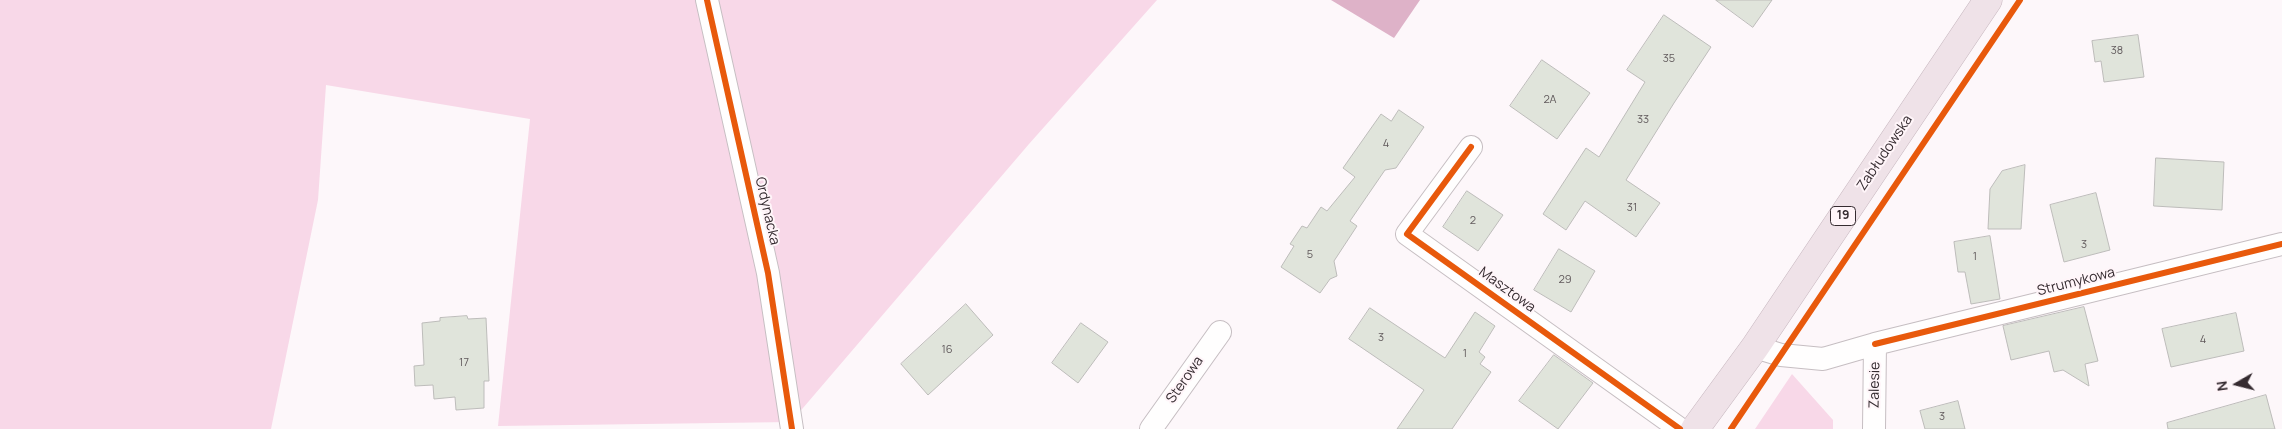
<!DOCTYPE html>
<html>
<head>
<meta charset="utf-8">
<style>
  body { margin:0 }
  #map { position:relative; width:2282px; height:429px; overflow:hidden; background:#fdf7fa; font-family:Manrope,sans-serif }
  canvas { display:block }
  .north { position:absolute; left:2212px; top:359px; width:50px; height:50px; -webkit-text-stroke:4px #fff5f9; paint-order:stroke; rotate:262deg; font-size:14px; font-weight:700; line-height:20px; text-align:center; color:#352b30 }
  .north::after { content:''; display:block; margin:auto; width:18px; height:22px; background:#352b30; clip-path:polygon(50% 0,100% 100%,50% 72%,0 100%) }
</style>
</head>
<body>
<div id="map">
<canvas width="2282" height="429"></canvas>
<div class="north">N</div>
</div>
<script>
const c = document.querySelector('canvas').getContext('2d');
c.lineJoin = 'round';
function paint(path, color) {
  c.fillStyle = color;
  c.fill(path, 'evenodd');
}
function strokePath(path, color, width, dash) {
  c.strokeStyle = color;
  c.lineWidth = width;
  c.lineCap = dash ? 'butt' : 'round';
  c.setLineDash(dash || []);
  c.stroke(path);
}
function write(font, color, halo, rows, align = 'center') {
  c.font = font + ' Manrope,sans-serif';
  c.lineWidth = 4;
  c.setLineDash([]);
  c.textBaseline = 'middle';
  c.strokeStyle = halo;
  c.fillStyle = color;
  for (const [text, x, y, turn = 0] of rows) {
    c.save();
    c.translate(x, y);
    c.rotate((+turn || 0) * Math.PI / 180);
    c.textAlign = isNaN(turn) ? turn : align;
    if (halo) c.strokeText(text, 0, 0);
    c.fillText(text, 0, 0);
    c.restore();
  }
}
const green = new Path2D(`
  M0,0H1157L1029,144L791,422L498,426L530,119L326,85L318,200L271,429H0Z
  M1792,374L1833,420V429H1755Z`);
const water = new Path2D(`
  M1331,0H1420L1394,38Z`);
const building = new Path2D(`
  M1716,0H1772L1753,27Z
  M1664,15L1711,47L1674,103L1626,180L1660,203L1636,237L1585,201L1566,230L1543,214L1586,148L1599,157L1645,82L1627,70Z
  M2138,35L2144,77L2104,82L2101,61L2095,62L2092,41Z
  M1542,60L1590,93L1557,139L1510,106Z
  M1399,110L1424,127L1396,168L1385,170L1350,221L1357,226L1334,261L1337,276L1330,279L1320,293L1281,267L1294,246L1290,244L1302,226L1307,228L1321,207L1327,211L1355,177L1343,168L1381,114L1391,121Z
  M2156,158L2224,162L2222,210L2154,206Z
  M2025,165L2021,229H1988L1990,189L2002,171Z
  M1467,191L1503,215L1478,251L1443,227Z
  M2096,193L2110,250L2064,262L2050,205Z
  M1990,236L2000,299L1971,304L1965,272H1958L1954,242Z
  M1559,249L1595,271L1571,312L1534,290Z
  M966,304L993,335L928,395L901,364Z
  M2084,307L2098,361L2085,364L2089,386L2063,370L2054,372L2049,351L2011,360L2003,326Z
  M1370,308L1445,358L1475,312L1495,326L1479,352L1485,357L1480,364L1491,372L1452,429H1397L1424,390L1349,339Z
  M2236,313L2244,351L2171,367L2162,329Z
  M467,316L468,319L486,318L489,381H484V408L456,410L455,397L434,399L433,385L415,386L414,366L424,365L422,323L440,321V318Z
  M1081,323L1108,342L1078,383L1052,363Z
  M1554,355L1593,383L1558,429L1519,401Z
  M2266,395L2275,429H2168L2167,423Z
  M1958,401L1965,429H1925L1920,411Z`);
const street = new Path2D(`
  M707,0L768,273L792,429
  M1471,147L1407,234L1680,429
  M1875,344L2282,244
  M1755,347L1781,355L1823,359L1875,344L1874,429
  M1151,429L1220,332`);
const highway = new Path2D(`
  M1695,429L1755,347L1988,0`);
const cycleway = new Path2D(`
  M707,0L768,273L792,429
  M1471,147L1407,234L1680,429
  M1875,344L2282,244
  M1731,429L2020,0`);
const numberNames = [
  ["38",2117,51],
  ["35",1669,59],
  ["2A",1550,100],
  ["33",1643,120],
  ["4",1386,144],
  ["31",1632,208],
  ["2",1473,221],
  ["3",2084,245],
  ["5",1310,255],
  ["1",1975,257],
  ["29",1565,280],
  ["3",1381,338],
  ["4",2203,340],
  ["16",947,350],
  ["1",1465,354],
  ["17",464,363],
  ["3",1942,417]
];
const shields = [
  [1843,216,25]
];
const shieldNames = [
  ["19",1843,216]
];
const streetNames = [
  ["Zabłudowska",1885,153,-56],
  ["Ordynacka",767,211,77],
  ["Strumykowa",2076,282,-14],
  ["Masztowa",1507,290,36],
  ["Sterowa",1185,380,-55],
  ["Zalesie",1875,385,-89]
];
paint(green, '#f8d8e8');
paint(water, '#deb2c8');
paint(building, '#e0e4db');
strokePath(building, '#bdbcba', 1);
strokePath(street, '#c6bec2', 24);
strokePath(highway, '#c6b6be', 29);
strokePath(street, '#fffefe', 22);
strokePath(highway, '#efe2e8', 28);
strokePath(cycleway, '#e8590c', 6);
write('11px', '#60595b', null, numberNames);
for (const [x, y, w] of shields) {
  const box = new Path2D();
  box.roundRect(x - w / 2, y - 9.5, w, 19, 4);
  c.fillStyle = '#fff5f9';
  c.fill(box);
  strokePath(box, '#352b30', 1);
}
write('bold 12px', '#352b30', null, shieldNames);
write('14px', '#352b30', '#fff5f9', streetNames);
</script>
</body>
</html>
